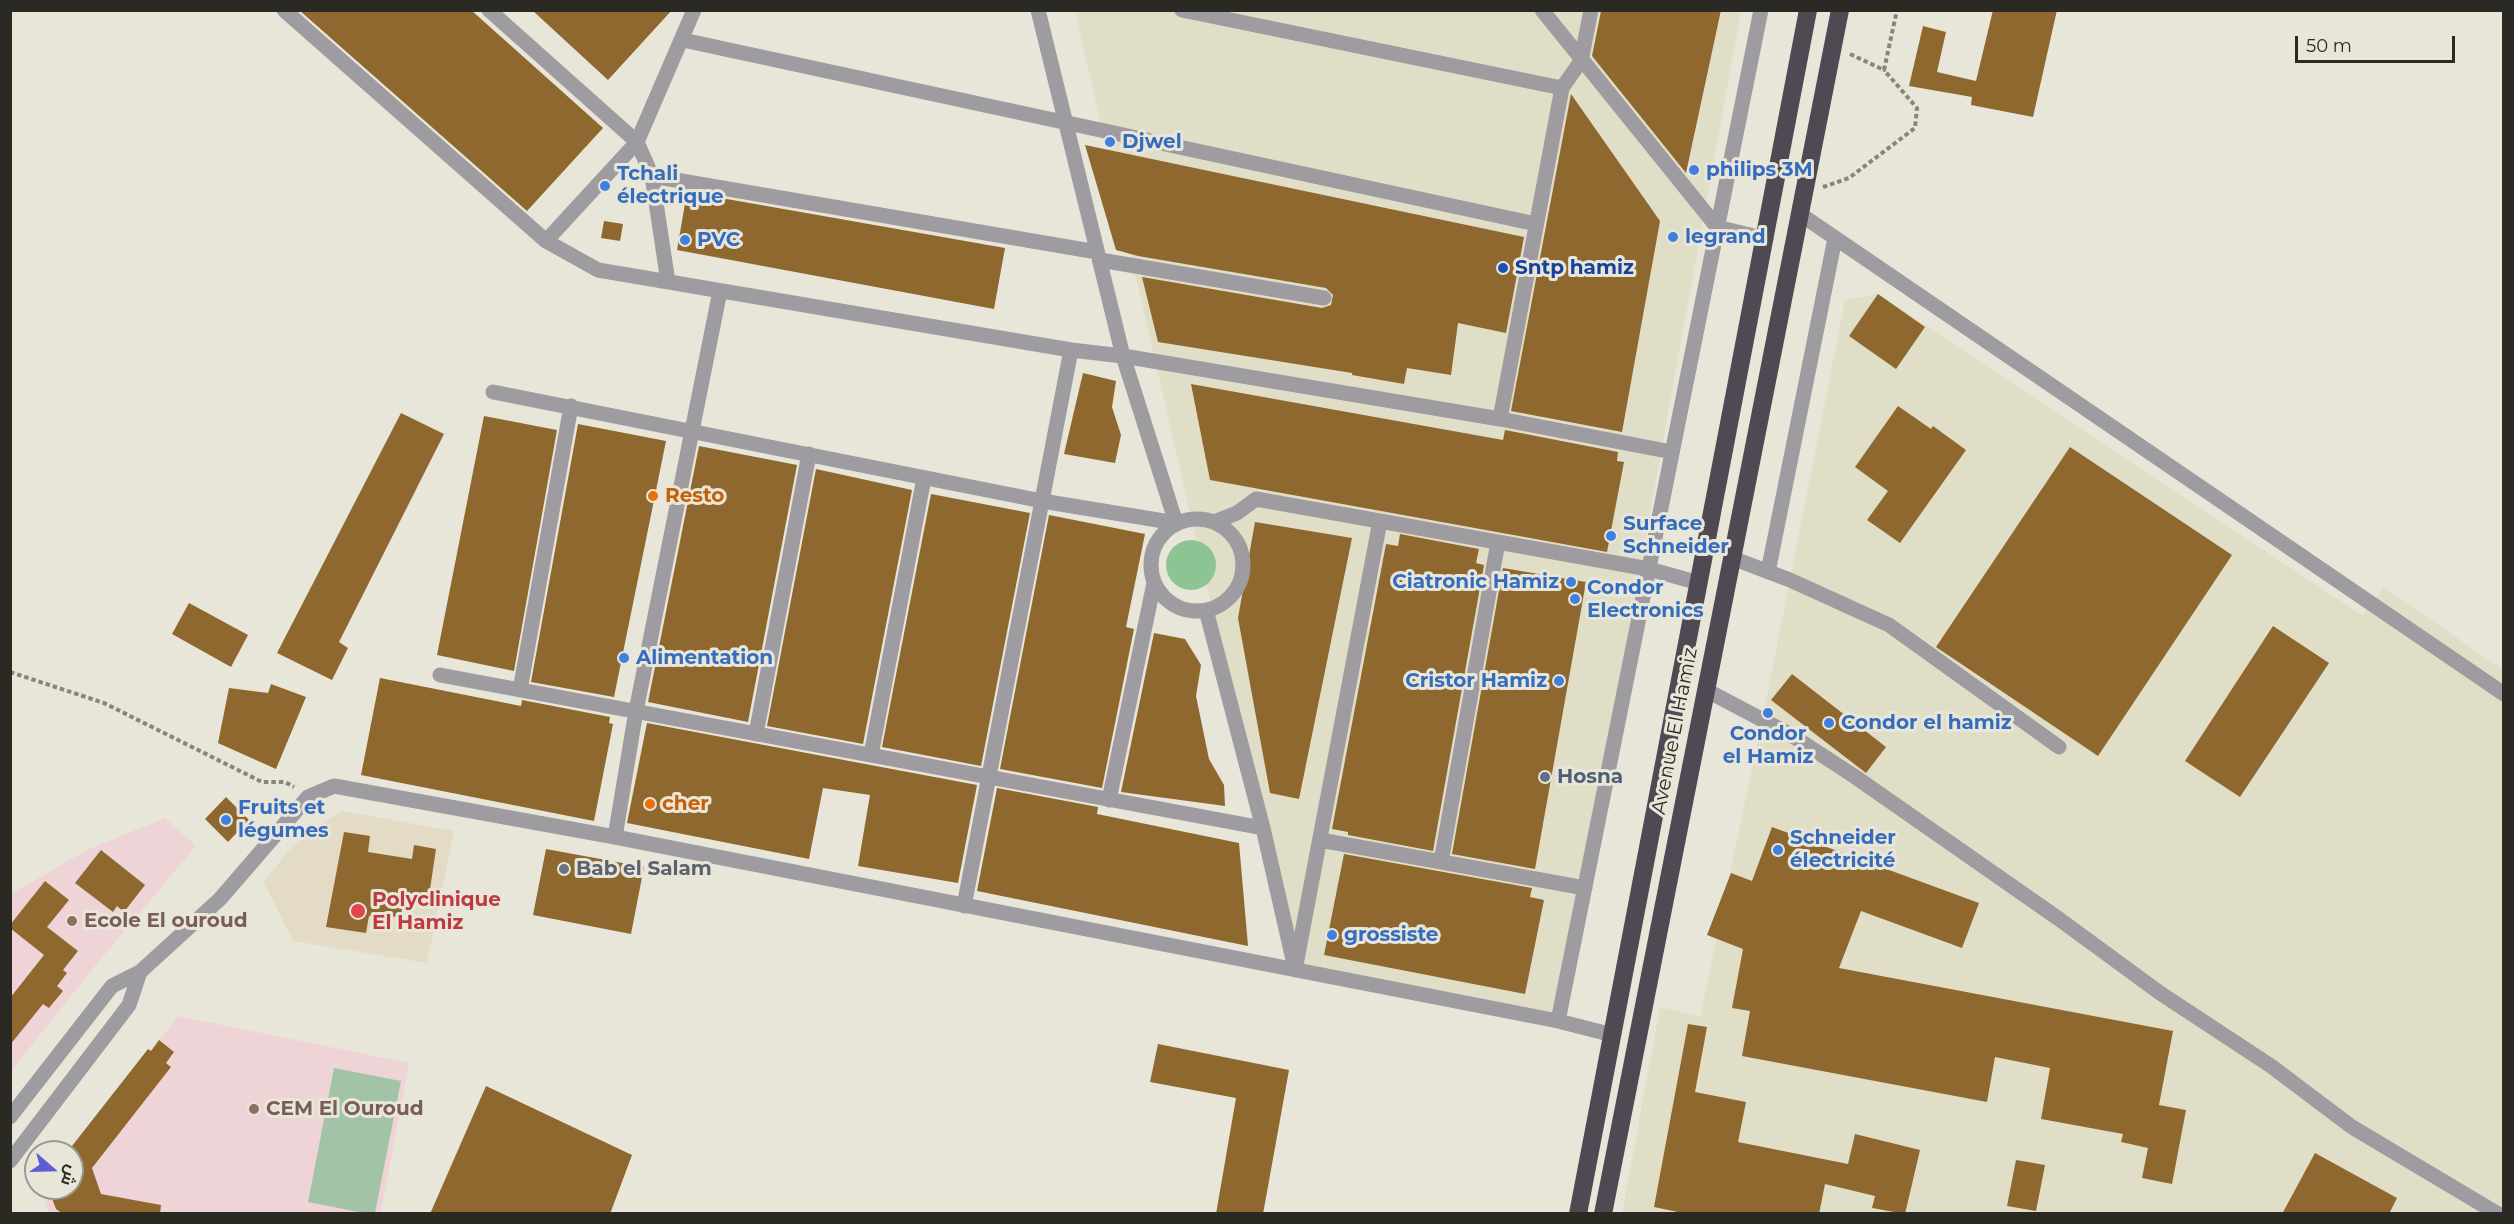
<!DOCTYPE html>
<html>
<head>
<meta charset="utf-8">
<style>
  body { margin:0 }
  #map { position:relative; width:2514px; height:1224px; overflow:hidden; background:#e8e6d8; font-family:Montserrat,Cairo,sans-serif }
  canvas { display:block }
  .frame { position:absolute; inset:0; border:12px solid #2a2924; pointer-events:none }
  .north { position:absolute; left:24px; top:1140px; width:60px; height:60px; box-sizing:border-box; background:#e8e6d8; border:2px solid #9c9a90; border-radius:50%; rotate:110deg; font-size:16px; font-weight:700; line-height:24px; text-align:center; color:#2a2924 }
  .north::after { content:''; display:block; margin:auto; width:21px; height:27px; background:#5d5ed7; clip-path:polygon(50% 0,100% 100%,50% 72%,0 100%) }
  .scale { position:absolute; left:2295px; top:36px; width:160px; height:27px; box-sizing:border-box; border:3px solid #2a2924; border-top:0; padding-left:8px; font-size:18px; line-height:21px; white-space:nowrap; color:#2a2924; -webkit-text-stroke:4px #e8e6d8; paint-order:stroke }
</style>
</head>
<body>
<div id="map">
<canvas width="2514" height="1224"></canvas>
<div class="frame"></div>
<div class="north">ش</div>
<div class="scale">50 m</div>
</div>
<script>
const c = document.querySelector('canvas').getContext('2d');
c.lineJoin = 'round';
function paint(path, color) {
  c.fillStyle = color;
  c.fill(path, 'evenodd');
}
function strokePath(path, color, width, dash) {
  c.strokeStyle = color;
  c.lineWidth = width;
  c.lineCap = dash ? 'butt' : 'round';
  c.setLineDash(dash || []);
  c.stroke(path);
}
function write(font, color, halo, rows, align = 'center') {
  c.font = font + ' Montserrat,sans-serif';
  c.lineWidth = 6;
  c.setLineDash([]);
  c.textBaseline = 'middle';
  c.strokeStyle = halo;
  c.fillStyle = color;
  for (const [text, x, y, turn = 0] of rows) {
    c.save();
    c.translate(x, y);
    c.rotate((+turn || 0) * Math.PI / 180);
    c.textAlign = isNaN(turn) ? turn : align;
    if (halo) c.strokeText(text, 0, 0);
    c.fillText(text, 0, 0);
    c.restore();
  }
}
const built = new Path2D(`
  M1075,11H1741L1558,1021L1295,970Z
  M1878,294L2362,615L2384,587L2503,670V1213L1622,1214L1660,1007L1700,1017L1770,681L1845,300Z`);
const education = new Path2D(`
  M165,818L196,846L90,972L11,1071V894L87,850Z
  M178,1016L409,1063L381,1213H48L44,1196L45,1188H72V1155Z`);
const medical = new Path2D(`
  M342,811L454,831L427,963L293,941L264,882L290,849L314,828Z`);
const green = new Path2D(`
  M334,1068L401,1081L375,1213H364L308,1202Z`);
const forest = new Path2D(`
  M1166 565a25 25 0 1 1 50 0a25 25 0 1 1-50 0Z`);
const building = new Path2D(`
  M299,10H471L603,128L527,211Z
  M532,10H672L608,80Z
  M1721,10L1686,173L1592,56L1601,11Z
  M1993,10H2057L2033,117L1971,105L1972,97L1909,86L1923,26L1946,32L1937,72L1976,81Z
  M1571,94L1660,221L1622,432L1511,411Z
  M1085,145L1524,237L1506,333L1458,323L1451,375L1407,368L1404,384L1352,375V373L1158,342L1142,277L1322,308L1331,305L1333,295L1326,288L1138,256L1116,250Z
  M687,192L1005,248L994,309L677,250Z
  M604,221L623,224L620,241L601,238Z
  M1878,294L1925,327L1896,369L1849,336Z
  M1083,373L1116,381L1112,407L1121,435L1115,463L1064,454Z
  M1191,384L1503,440L1505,430L1618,452L1617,461L1624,462L1607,552L1210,480Z
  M1898,406L1931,429L1933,426L1966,450L1900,543L1867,520L1888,491L1855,467Z
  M401,413L444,434L339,642L348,648L332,680L277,653Z
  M484,416L557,430L514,671L437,655Z
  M578,424L666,441L614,697L531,682Z
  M699,446L797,465L748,722L648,702Z
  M2070,447L2232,555L2098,756L1936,647Z
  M816,469L912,490L863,744L767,726Z
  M931,494L1030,513L981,766L882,747Z
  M1049,515L1145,534L1126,627L1134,629L1102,788L1000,769Z
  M1255,522L1352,538L1299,799L1270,793L1238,618Z
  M1400,534L1479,549L1476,563L1484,565L1433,851L1348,835V832L1332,829L1386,544L1398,546Z
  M1503,568L1586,582L1535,869L1452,854Z
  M189,603L248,635L231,667L172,634Z
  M2273,626L2329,663L2240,797L2185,761Z
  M1154,633L1185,639L1201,665L1196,696L1209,759L1224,785L1225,806L1121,792Z
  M1792,674L1886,747L1866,773L1771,700Z
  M380,678L521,706L522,700L610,717L609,723L613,724L594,821L361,775Z
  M271,684L306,697L276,769L218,743L229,688L268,693Z
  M647,723L977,785L958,883L858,866L870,795L823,788L809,859L627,823Z
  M997,788L1098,807L1097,814L1239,843L1248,946L977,891Z
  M226,797L249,820L228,842L205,819Z
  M1772,827L1979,903L1962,948L1861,911L1839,968L2173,1031L2159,1105L2186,1110L2172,1184L2142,1178L2148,1148L2121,1142L2123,1134L2041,1119L2050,1068L1995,1057L1987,1102L1742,1056L1750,1011L1732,1008L1743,949L1707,935L1731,873L1752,881Z
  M344,832L370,836L368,852L412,859L414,845L436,849L429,896L418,894L416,906L403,904L401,915L384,919L369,916L366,933L326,927Z
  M546,849L644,867L631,934L533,915Z
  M101,850L145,885L124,912L117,906L113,912L75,883Z
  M1344,854L1532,888L1530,897L1544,900L1525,994L1324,955Z
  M45,881L69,900L47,927L78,951L63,970L67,973L57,986L63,991L49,1008L43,1004L10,1045V998L44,955L10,928V925Z
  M1688,1024L1707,1027L1695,1092L1746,1102L1738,1142L1848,1164L1855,1134L1920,1150L1905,1214L1872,1208L1875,1196L1825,1184L1819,1214H1687L1654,1207Z
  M159,1040L174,1052L166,1063L171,1067L92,1168L101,1194L161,1205L160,1214H63L56,1209L48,1188H72V1146L148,1049L151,1051Z
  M1158,1044L1289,1070L1263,1214H1216L1236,1098L1150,1082Z
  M486,1086L632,1155L610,1214H430Z
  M2315,1153L2397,1198L2389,1214H2282Z
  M2016,1160L2045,1165L2036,1211L2007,1206Z`);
const path = new Path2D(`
  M1850,54L1884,70L1897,10
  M1823,187L1849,178L1915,128L1917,108L1884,70
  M10,672L104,703L262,782H285L294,787`);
const minor = new Path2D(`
  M284,10L546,241L598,270L1071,350L1123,356L1500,419L1672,452
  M489,10L637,142L652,176L668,282
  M1182,10L1562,88
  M1542,10L1717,227L1766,239
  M683,40L1536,224
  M652,176L1097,252
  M1800,214L2504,694
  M546,241L637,142L694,10
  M1100,260L1324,298
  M493,392L1042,501L1176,523L1123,356L1038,10
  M1500,419L1562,88L1581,61L1591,10
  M1151 565a46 46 0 1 1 92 0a46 46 0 1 1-92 0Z
  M1214,522L1237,513L1256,499L1649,569L1699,583
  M1732,558L1790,580L1889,625L2059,747
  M1768,572L1835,238
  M1206,610L1263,828L1294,964
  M440,675L1263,828
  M520,690L571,406
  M1706,690L1791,735L1854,776L2059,919L2160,993L2271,1066L2352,1127L2498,1214
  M756,734L809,454
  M871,755L924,478
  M1109,800L1154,583
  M615,837L636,711L720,291
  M1320,840L1585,888
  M1441,862L1498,542
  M964,906L1071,350
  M1295,970L1380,521
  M1558,1021L1761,10
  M10,1117L112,986L140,972L220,899L308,797L334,786L615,837L1558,1021L1613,1035
  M10,1161L129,1005L140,972`);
const highway = new Path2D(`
  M1578,1214L1808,10
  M1603,1214L1840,10`);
const markers = [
  [1110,142,6,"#3f7fe0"],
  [1694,170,6,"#3f7fe0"],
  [605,186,6,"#3f7fe0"],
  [1673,237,6,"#3f7fe0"],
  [685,240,6,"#3f7fe0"],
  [1503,268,6,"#1a4fb4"],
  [653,496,6,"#e8710a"],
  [1611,536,6,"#3f7fe0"],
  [1571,582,6,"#3f7fe0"],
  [1575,599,6,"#3f7fe0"],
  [624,658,6,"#3f7fe0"],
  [1559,681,6,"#3f7fe0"],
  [1768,713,6,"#3f7fe0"],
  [1829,723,6,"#3f7fe0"],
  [1545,777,6,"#5c6f8a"],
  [650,804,6,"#e8710a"],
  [226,820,6,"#3f7fe0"],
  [1778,850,6,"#3f7fe0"],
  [564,869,6,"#6b7280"],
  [358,911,8,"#e0444e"],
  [72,921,6,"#8d6e63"],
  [1332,935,6,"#3f7fe0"],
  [254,1109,6,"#8d6e63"]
];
const shopNames = [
  ["Djwel",1122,142],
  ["philips 3M",1706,170],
  ["Tchali",617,174],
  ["électrique",617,197],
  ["legrand",1685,237],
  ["PVC",697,240],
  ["Surface",1623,524],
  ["Schneider",1623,547],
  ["Ciatronic Hamiz",1559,582,"right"],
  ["Condor",1587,588],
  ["Electronics",1587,611],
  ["Alimentation",636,658],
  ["Cristor Hamiz",1547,681,"right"],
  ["Condor el hamiz",1841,723],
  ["Condor",1768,734,"center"],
  ["el Hamiz",1768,757,"center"],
  ["Fruits et",238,808],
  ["légumes",238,831],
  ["Schneider",1790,838],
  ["électricité",1790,861],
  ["grossiste",1344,935]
];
const transitNames = [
  ["Sntp hamiz",1515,268]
];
const foodNames = [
  ["Resto",665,496],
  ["cher",662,804]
];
const streetNames = [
  ["Avenue El Hamiz",1675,731,-79]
];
const serviceNames = [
  ["Hosna",1557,777]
];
const worshipNames = [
  ["Bab el Salam",576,869]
];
const healthNames = [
  ["Polyclinique",372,900],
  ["El Hamiz",372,923]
];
const educationNames = [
  ["Ecole El ouroud",84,921],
  ["CEM El Ouroud",266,1109]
];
paint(built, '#e1dec8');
paint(education, '#efd4d7');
paint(medical, '#e4dbc6');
paint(green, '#a2c3a5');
paint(forest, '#8dc493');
paint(building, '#8e682e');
strokePath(path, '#87857c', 4, [4.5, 3]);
strokePath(minor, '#9e9ba1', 15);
strokePath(highway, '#4f4953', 18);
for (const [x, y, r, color] of markers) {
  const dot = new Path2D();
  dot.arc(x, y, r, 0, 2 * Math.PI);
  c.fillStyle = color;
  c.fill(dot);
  strokePath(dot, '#e8e6d8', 2);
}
write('bold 20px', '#366cbe', '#e8e6d8', shopNames, 'left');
write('bold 20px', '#164399', '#e8e6d8', transitNames, 'left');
write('bold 20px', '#c56008', '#e8e6d8', foodNames, 'left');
write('20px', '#2a2924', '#e8e6d8', streetNames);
write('bold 20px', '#4e5e75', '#e8e6d8', serviceNames, 'left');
write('bold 20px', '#5b616d', '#e8e6d8', worshipNames, 'left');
write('bold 20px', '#be3a42', '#e8e6d8', healthNames, 'left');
write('bold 20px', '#785e54', '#e8e6d8', educationNames, 'left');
</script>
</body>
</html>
